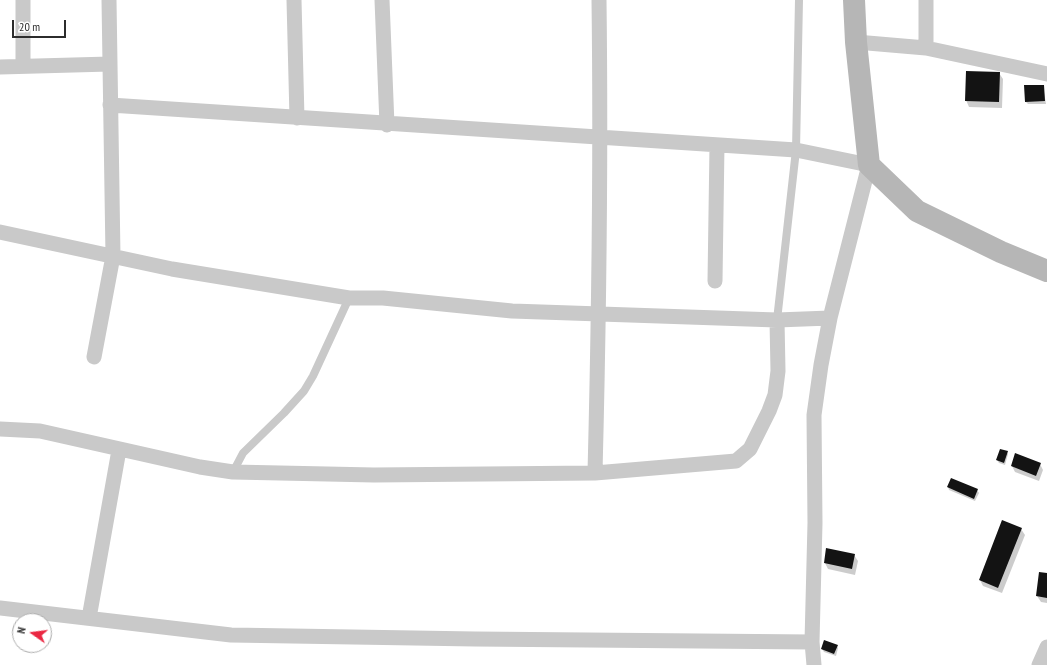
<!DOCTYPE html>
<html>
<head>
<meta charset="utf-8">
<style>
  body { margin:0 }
  #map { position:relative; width:1047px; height:665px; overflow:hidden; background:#fff; font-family:"PT Sans Narrow",sans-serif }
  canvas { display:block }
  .north { position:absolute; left:12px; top:613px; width:40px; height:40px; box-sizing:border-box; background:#fff; border:1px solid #ababab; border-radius:50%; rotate:284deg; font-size:11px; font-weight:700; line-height:16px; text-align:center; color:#2c2c2c }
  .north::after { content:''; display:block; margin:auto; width:14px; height:18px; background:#ea2742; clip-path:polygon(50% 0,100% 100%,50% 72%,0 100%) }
  .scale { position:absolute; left:12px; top:20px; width:54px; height:18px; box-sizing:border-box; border:2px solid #2c2c2c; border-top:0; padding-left:5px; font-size:12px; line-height:14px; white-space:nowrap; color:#2c2c2c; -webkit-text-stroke:3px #fff; paint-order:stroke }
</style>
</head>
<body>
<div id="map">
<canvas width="1047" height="665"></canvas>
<div class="north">N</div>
<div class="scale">20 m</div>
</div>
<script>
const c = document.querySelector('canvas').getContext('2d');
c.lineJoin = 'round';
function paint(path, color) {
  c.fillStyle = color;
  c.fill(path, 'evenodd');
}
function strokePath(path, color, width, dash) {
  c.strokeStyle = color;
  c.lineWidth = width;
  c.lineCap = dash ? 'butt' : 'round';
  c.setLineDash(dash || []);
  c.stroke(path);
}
const shadow = new Path2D(`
  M999,73L1003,79L1002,108L969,107L966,100Z
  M1043,86L1046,104H1028L1026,102Z
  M1007,452L1008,454L1005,465L999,463L997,460Z
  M1040,464L1043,470L1039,481L1015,472L1012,466Z
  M951,479L977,490L979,493L975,501L949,490L948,487Z
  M1021,529L1025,535L1002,593L983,586L980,580Z
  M854,555L858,561L855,575L828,569L825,563Z
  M1047,574V603L1041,602L1037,596Z
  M837,646L838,648L836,656L824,652L822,649Z`);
const building = new Path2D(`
  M966,71L1000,72L999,102L965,101Z
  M1024,85H1044L1045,101L1025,102Z
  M1000,449L1008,451L1004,463L996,460Z
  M1015,453L1041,463L1036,476L1011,466Z
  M951,478L978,489L974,499L947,487Z
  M1002,520L1022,528L998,588L979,580Z
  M826,548L855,554L852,569L824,563Z
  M1039,572L1047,573V598L1036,596Z
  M824,640L838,645L834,654L821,649Z`);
const lane = new Path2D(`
  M777,320L796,150L799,0
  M233,472L243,453L284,413L304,391L313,376L349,298`);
const street = new Path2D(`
  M294,0L297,118
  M382,0L387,125
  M926,0V48
  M856,42L926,48L1047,74
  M23,66V0
  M0,67L110,64
  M110,105L796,150L869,165L830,318L821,365L814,415L815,523L812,642L814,665
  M0,232L172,269L349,298H383L512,311L777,320L830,318
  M715,281L717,145
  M94,357L113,256L109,0
  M0,429L40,431L200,467L233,472L374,475L595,473L736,461L750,449L769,411L775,395L778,371L777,320
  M595,473C599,315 601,158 599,0
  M0,608L231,635L475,639L812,642
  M89,618L119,450
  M1039,665L1047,647`);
const secondary = new Path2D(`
  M854,0L856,42L869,165L917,211L1001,252L1047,271`);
paint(shadow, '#0003');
paint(building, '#131313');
strokePath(lane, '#c9c9c9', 8);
strokePath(street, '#c9c9c9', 15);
strokePath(secondary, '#b6b6b6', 22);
</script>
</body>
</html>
